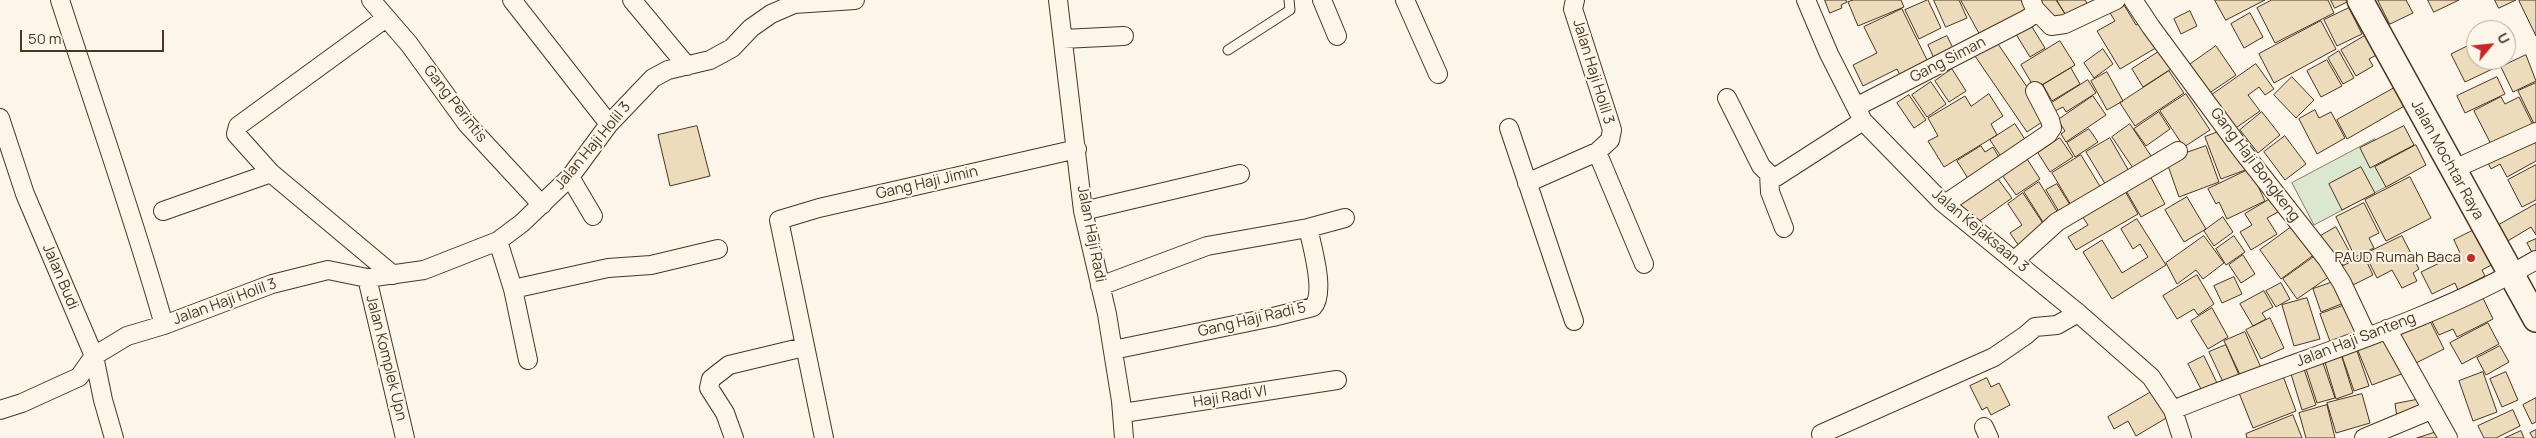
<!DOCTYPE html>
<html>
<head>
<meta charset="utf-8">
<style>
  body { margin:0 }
  #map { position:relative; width:2536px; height:438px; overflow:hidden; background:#fbf6e9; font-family:Manrope,sans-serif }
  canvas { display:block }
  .north { position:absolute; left:2466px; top:20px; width:50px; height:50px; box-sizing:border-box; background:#fbf6e9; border:1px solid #b4a999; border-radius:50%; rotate:62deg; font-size:14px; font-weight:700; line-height:20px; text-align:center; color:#4a3520 }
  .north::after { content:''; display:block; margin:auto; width:18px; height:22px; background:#c62828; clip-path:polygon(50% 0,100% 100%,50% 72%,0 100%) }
  .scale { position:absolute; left:20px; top:30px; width:144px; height:22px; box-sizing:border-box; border:2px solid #4a3520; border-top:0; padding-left:6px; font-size:15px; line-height:18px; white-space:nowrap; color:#4a3520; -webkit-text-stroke:4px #fbf6e9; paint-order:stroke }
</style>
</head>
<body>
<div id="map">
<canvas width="2536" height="438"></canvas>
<div class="north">U</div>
<div class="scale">50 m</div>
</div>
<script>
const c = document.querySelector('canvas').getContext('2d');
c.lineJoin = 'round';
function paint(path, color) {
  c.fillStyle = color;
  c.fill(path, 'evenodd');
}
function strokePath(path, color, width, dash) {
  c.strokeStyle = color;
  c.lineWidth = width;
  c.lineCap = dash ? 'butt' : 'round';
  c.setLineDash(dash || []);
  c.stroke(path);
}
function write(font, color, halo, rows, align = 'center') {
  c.font = font + ' Manrope,sans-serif';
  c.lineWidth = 4;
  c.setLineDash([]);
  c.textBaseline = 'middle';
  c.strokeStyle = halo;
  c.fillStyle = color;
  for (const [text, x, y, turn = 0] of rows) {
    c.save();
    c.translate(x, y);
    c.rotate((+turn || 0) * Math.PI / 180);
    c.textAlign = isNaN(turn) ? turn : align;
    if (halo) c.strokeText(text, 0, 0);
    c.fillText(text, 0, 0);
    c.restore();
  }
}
const green = new Path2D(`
  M2375,139L2397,181L2314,225L2292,183Z`);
const building = new Path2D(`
  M1825,0H1846L1847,2L1841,5L1842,8L1830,13Z
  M1854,0H1901L1904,7L1858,26L1848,2Z
  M1928,0L1941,28L1919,39L1905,10Z
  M1934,0H1959L1967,18L1946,27Z
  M1961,0H2024L2030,11L1982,38Z
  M2036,0H2056L2066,15L2051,25Z
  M2057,0H2085L2090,8L2069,20Z
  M2215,0H2265L2226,20Z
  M2272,0H2328L2334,13L2275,43L2257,8Z
  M2331,0H2351L2335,8Z
  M2378,0H2406L2413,13L2390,24Z
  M2428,0H2459L2434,12Z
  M2495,0H2516L2499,8Z
  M2521,0H2536V36L2519,1Z
  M2124,5L2136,25L2144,21L2159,46L2120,69L2097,31L2115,21L2110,13Z
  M2349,8L2362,34L2337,46L2324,20Z
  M1902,9L1931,68L1903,81L1897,69L1863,86L1853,65L1877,53L1864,27Z
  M2190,11L2197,26L2181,34L2174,19Z
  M2250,13L2263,37L2244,48L2231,24Z
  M2321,21L2336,49L2274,83L2259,54Z
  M2029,22L2045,48L2030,57L2014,31Z
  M2373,31L2384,51L2369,59L2373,66L2356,76L2341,50Z
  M2476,33V60H2504L2505,63L2465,82L2451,54L2475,42L2472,36Z
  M1947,36L1956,54L1936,63L1928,45Z
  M1996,41L2048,118L2027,132L1975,56Z
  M2060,41L2075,65L2035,89L2021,65Z
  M2216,46L2236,75L2205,96L2185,68Z
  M2103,49L2113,64L2094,78L2084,63Z
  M2160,51L2171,69L2143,87L2132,69Z
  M2339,51L2354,78L2343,84L2328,58Z
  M2526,55L2536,81L2513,92L2501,67Z
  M2327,60L2342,86L2321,97L2307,71Z
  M2256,64L2274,89L2265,95L2259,87L2248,95L2260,111L2230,132L2206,99Z
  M2071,68L2080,84L2052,101L2043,85Z
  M1952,69L1966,91L1949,102L1935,81Z
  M2169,71L2184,93L2135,126L2120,103Z
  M2107,72L2123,101L2107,110L2091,81Z
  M2292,77L2314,100L2296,118L2274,95Z
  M2497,77L2505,94L2465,113L2457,96Z
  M2088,80L2096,93L2066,112L2063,107L2055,111L2050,104Z
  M1931,82L1946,104L1927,117L1912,95Z
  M2536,83V128L2518,91Z
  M2396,87L2406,105L2347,139L2337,120Z
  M1989,94L2003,116L1991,124L1997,135L1944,167L1928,141L1938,136L1928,118L1965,96L1971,106Z
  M2186,94L2210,130L2184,147L2160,111Z
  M1909,95L1926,120L1914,128L1897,103Z
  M2093,96L2106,115L2066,142L2061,134L2065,131L2058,120Z
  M2501,97L2505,104L2519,97L2534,127L2493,148L2474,111Z
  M2315,110L2319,118L2331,112L2345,138L2317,154L2299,119Z
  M2159,112L2170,129L2146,146L2134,129Z
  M2262,112L2280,135L2258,153L2240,130Z
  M2015,124L2026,141L2002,158L1990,140Z
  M2130,124L2153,159L2135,171L2112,137Z
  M697,126L710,176L670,186L658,135Z
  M2404,126L2414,145L2370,168L2360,148Z
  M2089,129L2098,142L2075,157L2067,143Z
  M2218,132L2248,169L2221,179L2205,137Z
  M2536,134V161L2507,177L2500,164L2491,169L2487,161Z
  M2285,136L2306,164L2285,180L2264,152Z
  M2060,138L2073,157L2050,172L2038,153Z
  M2110,138L2130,173L2107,187L2086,152Z
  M2416,145L2426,165L2386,187L2375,167Z
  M1981,146L1985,152L1993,147L2001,161L1969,180L1957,161Z
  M2206,146L2219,182L2179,197L2166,160Z
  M2081,155L2104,193L2074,210L2052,173Z
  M2027,159L2040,179L2016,195L2002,175Z
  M2536,165V200L2522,207L2508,180Z
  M2361,167L2375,193L2342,210L2329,184Z
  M2250,169L2265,201L2227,219L2219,202L2216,204L2208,189Z
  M2149,174L2165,204L2141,217L2124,187Z
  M1995,175L2012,198L1974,225L1957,202Z
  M2410,177L2431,218L2386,241L2365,200Z
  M2039,182L2058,213L2043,222L2024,192Z
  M2057,184L2072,208L2061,215L2046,190Z
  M2125,191L2138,214L2076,250L2068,237L2088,225L2082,216Z
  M2023,193L2046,228L2019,246L2010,233L2022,225L2008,204Z
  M2187,197L2206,229L2184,242L2165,210Z
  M2270,199L2278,212L2267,218L2277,234L2251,250L2240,232L2252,225L2245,214Z
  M2364,203L2379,233L2369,238L2374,248L2355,257L2336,217Z
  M2536,204V235L2531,227L2506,242L2497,226Z
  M2223,217L2233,232L2214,246L2204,231Z
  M2137,219L2166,265L2112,299L2083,252L2102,240L2122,273L2148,257L2140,244L2133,249L2121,229Z
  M2294,225L2315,254L2281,279L2260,250Z
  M2336,227L2353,258L2335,269L2317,238Z
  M2478,228L2495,263L2482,270L2485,276L2458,290L2455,283L2432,294L2421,272L2460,253L2454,240Z
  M2204,236L2224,263L2203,279L2196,270L2177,284L2166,263Z
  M2234,236L2245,252L2226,265L2216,249Z
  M2402,236L2419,269L2413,273L2417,281L2402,288L2392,270L2377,278L2365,254Z
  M2536,239V258H2535L2527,243Z
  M2318,254L2333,274L2297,299L2283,279Z
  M2243,255L2255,274L2241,283L2229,265Z
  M2364,256L2373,275L2351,286L2341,267Z
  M2197,275L2214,304L2198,315L2194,309L2177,319L2163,296Z
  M2234,277L2242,294L2222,303L2214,286Z
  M2336,281L2344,303L2321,312L2313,289Z
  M2281,283L2290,299L2276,307L2266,291Z
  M2264,291L2273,307L2262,313L2266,319L2253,326L2240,304Z
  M2482,296L2493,319L2457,337L2453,329L2439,335L2428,314Z
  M2307,298L2320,339L2294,346L2282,305Z
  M2348,304L2358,334L2331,344L2320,314Z
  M2212,308L2228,337L2208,349L2191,321Z
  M2427,315L2444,349L2414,364L2396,331Z
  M2270,318L2284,348L2261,359L2246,330Z
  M2488,323L2499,344L2462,364L2450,343Z
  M2245,332L2263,372L2243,381L2224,341Z
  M2389,334L2404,373L2372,385L2356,346Z
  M2226,345L2239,375L2223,382L2209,352Z
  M2500,346L2509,362L2486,375L2477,358Z
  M2356,348L2369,386L2354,391L2341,353Z
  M2341,354L2353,393L2336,399L2324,359Z
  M2204,356L2217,383L2202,391L2188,364Z
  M2322,360L2335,398L2317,403L2305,366Z
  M2304,369L2316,405L2302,410L2291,374Z
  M2483,372L2497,412L2473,421L2459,381Z
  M2506,372L2518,400L2502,407L2490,379Z
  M2283,376L2296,411L2253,428L2239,393Z
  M1987,378L1991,387L1999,383L2010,405L1991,415L1987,407L1982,410L1970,386Z
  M2153,391L2168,417L2136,436L2128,421L2114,429L2108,417Z
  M2362,394L2370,423L2336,433L2327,403Z
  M2536,398V422L2532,424L2523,405Z
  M2421,399L2423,412L2397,417L2395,404Z
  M2327,405L2335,438H2306L2299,413Z
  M2513,410L2520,426L2496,438H2484L2478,426Z
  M2293,415L2302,438H2247L2246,434Z
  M2443,430L2445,438H2417Z
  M2536,430V438H2533L2530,433Z
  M2521,431L2524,438H2505Z`);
const lane = new Path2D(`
  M1228,50L1290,10L1289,0`);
const street = new Path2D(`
  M60,0C95,109 133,215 164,325
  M371,0L409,44L467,124L542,205
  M512,0L609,124
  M632,0L687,66
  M1058,0L1083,211L1107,314L1121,401L1124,438
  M1322,0L1337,36
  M1405,0L1438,74
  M1806,0L1829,54L1863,121L1942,202L2078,313L2151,377L2173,410L2182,438
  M2031,0L2035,9L2051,26L2065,24L2116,0
  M2133,0L2151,27L2240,148L2327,259L2342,283L2367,336
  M386,18L238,126L236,134L271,173L393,275
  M1063,39L1124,36
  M1727,98L1761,166L1769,174L1776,177L1863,121
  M1856,107L2027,19L2034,14L2035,9
  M0,118L25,194L94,356L103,400L114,438
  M1509,128L1574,321
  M1597,152L1644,264
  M2452,170L2536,132
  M1769,174L1770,192L1784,228
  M570,177L593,216
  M1527,183L1597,152L1610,140L1612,130L1608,117L1573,9L1575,0
  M1945,204L2048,134L2052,128L2050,120L2035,91
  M163,211L271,173
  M1083,211L1240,174
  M498,241L513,289L528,360
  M2014,261L2057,222L2178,151
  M367,278L405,438
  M1100,286L1207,246L1308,228L1345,218
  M513,289L608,268L651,265L718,249
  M2387,329L2448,438
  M1113,350L1273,317L1313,307C1326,293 1312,246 1308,228
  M0,410L22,403L79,377L94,356L127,336L164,325L272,284L328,270L367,278L424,270L498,241L522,223L570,177L609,124L653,78L668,70L710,60L732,48L751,28L771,14L794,4L855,0
  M2173,410C2293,360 2423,326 2536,260
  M1123,413L1337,380
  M1984,427L1989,438
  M1821,434L1994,357L2026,335L2035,327L2057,325L2078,313
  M734,438L725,413L709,388L711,379L729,365L804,347
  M824,438L779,220L819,208L1077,149
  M2364,438L2431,410`);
const secondary = new Path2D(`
  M2360,0L2536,319`);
const markers = [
  [2471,258,5,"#c62828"]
];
const streetNames = [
  ["Gang Siman",1948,60,-27],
  ["Jalan Haji Holil 3",1593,72,73],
  ["Gang Perintis",455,104,52],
  ["Jalan Haji Holil 3",593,146,-50],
  ["Jalan Mochtar Raya",2447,160,61],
  ["Gang Haji Bongkeng",2255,165,53],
  ["Gang Haji Jimin",927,183,-13],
  ["Jalan Kejaksaan 3",1980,231,40],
  ["Jalan Haji Radi",1091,234,79],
  ["Jalan Budi",60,277,67],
  ["Jalan Haji Holil 3",225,302,-20],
  ["Gang Haji Radi 5",1252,320,-13],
  ["Jalan Haji Santeng",2356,340,-21],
  ["Jalan Komplek Upn",386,358,76],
  ["Haji Radi VI",1230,397,-9]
];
const poiNames = [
  ["PAUD Rumah Baca",2461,258]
];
paint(green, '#dce7d0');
strokePath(green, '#887966', 1);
paint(building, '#ecdcbc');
strokePath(building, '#4a3520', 1);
strokePath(lane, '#4a3520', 11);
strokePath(street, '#4a3520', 20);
strokePath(secondary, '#4a3520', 28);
strokePath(lane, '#fbf6e9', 9);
strokePath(street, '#fbf6e9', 18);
strokePath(secondary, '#fbf6e9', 25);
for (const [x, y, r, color] of markers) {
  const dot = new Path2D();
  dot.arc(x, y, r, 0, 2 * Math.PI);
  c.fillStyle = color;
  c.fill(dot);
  strokePath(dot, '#fbf6e9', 2);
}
write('15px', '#4a3520', '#fbf6e9', streetNames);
write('15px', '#4a3520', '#fbf6e9', poiNames, 'right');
</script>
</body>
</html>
